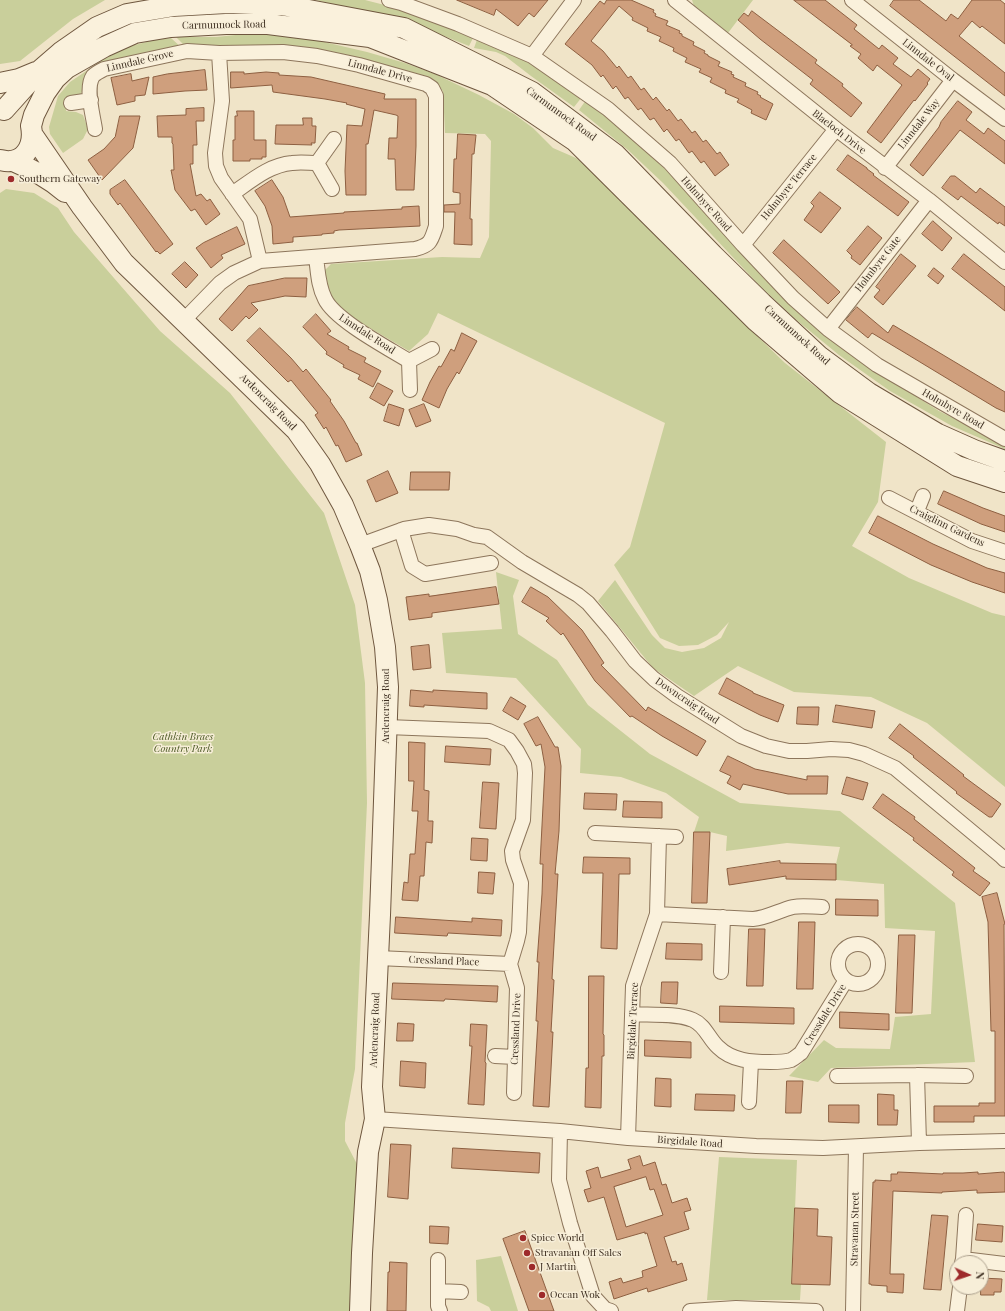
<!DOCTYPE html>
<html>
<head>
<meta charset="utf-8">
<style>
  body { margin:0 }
  #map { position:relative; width:1005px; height:1311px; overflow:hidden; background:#f0e4c8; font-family:"Playfair Display",serif }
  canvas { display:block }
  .north { position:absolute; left:949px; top:1255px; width:40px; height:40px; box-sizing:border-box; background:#f7eed8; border:1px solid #ada18e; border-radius:50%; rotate:93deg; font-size:11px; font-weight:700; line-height:16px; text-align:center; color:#3d2e20 }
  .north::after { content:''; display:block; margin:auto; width:14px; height:18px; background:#9e2a2b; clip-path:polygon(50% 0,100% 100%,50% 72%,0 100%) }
</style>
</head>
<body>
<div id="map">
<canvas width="1005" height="1311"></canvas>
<div class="north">N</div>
</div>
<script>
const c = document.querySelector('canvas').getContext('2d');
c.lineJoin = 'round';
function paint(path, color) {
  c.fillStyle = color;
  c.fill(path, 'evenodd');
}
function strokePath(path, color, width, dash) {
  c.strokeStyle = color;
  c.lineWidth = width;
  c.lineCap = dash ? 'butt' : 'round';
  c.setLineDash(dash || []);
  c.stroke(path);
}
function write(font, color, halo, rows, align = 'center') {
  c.font = font + ' "Playfair Display",serif';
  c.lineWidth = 3;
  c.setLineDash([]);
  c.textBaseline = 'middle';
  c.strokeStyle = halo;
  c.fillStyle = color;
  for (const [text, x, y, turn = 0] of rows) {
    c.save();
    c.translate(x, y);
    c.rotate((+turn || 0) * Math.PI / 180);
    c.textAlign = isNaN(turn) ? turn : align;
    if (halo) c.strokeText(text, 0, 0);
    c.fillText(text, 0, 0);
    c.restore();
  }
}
const green = new Path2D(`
  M0,0H105L73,19L20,61L0,64Z
  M316,0H365L404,10L474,36L469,46L424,28L388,17Z
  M692,0H753L728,33L694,6Z
  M255,33L320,41L367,52L405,63L435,74L479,95L514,114L533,128L553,148L576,158L590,169L690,271L785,363L886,442L878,502L852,546L909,578L992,613L1005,616V787L927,723L871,697L794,692L738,666L694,696L653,668L598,601L615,580L652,635L665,648L682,652L704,648L721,638L729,622L717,635L698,645L679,646L660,638L614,565L630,547L665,423L438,313L428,334L409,351L341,311L328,295L324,271L331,264L442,257L480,258L489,237L491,141L485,134L445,133L443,91L429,80L378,63L316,50L265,45H223L187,48L176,37H216Z
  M478,37L527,62L582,97L574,107L531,76L505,56L496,52L474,48Z
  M171,38L183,49L105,63L84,86L81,94L67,98L66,111L76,112L83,115L88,129L83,139L63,153L50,134L49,127L58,96L70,82L101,61L127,47L154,40Z
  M586,100L627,132L675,179L768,280L898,385L939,411L1005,444V449L952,426L890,391L839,355L794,318L760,286L663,183L628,150L579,110Z
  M6,189L34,193L58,208L74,232L160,331L230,393L324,513L355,605L365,683L367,803L355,1069L345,1123V1141L358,1166L351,1311H0V193Z
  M496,572L519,580L513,596L518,634L557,660L588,705L650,754L740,803L840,811L955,903L975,1062L831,1068L818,1082L789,1076L824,1040L836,1048L890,1049L895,1017L931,1014L935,931L885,928L884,884L836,880V864L840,847L787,843L726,851L727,836L710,832H694L699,817L666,793L621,777L580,773L581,749L516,678L446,673L442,633L502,629Z
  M719,1157L797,1160L792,1283L801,1284L800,1300H707Z
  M501,1256L518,1311H491L489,1307L477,1301L476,1260Z`);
const building = new Path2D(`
  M457,0H548L534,17L529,13L518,26L496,9L494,15Z
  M607,0H631L654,10L653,12L656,14L655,16L668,21L666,25L680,31L679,33L682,34V36L694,42L693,45L705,51L704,53L708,55V56L720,62L718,66L732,72L731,74L734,75L733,77L746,83L745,86L758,92L757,94L761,96L760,97L773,104L766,120L751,113L752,110L737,102L739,99L725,93L726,90L710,82L712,78L699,72L701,69L685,62L687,58L673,51L674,48L659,41L661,37L647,31L648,28L632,20L633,18L619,6L591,41L603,51L617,68L619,66L628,78L631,76L641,90L644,88L653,100L656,97L667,111L669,109L678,121L681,119L692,133L695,131L703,142L706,140L717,154L720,152L729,165L715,176L704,161L701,163L692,151L689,153L679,139L676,141L667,129L664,132L654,118L650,120L641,108L638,110L628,97L625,99L616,86L613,89L603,75L601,77L592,65L565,44L600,1L604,4Z
  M794,0H825L857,25L854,29L879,49L882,45L898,58L893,64L911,77L918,69L930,79L927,83L928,84L915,101L914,100L881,143L867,132L902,85L877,65L873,71L858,58L861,54L850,46L852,45Z
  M894,0H919L946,21L951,14L958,19L972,0H1000L1005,4V44L982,26L980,28L972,21L959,36L1005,73V96L890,6Z
  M752,11L817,60L815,63L843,84L842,86L862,103L851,117L810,84L813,80L760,39L738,20L744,13L748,16Z
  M205,70L207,90L185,91L153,94V77L167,74Z
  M231,72H244V74L266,72L279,73V75L311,77L385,94L384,99H416V146L414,190H396L395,159H388L389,138H397L398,116L396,115L374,110L368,144H366V195H346L345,171L347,125L362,126L365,109L346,104L347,103L325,99L273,92L272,85L231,88Z
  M131,74L132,81L149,77L145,95L135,96V101L117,105L111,78Z
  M958,101L972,112L966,120L984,134L988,128L1005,141V164L960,130L923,176L910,165L939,127L941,122Z
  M204,108V121H196L197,145H193V164H190L196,196L201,194L207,201L210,199L220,214L206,225L195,209L191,211L175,190L171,170H174L173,144L172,143V137H158L157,116L186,115V109Z
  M237,111H254V140H266V157H262V159H250V161H233V140H235V116H237Z
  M120,116H140L133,148L102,180L88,160L104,149L115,137Z
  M303,118H312V126H316L315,143H311L312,145L275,144L276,125H303Z
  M458,134L476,135L474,154H472L470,219H472V245L454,244L455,212H444V205L460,204V193L453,192L454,159H456Z
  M848,155L867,168V169L874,174L873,175L909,202L898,216L837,170Z
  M951,176H955L976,193L980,188L1005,207V226L999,222L998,224L961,196L958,200L942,188Z
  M125,180L173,244L160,254L157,251L156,252L120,203L118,205L110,194V190Z
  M272,180L283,197L290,217L344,213V212L402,209V207L419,206L420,226L339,230L334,231V233L322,234V235L293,237V242L273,244L272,226L265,206L255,191Z
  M820,192L841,208L821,233L804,220L814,206L811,203Z
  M933,221L952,238L942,251L922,234Z
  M868,226L882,238L860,265L851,258L852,256L847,251Z
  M237,227L245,244L221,255L223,258L211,268L196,248L203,243Z
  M784,240L840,292L828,304L773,253Z
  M901,254L916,266L883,305L874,297L880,290L876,287Z
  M964,254L1005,287V311L952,269Z
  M185,262L198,275L186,288L172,274Z
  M934,268L944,276L938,284L928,276Z
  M285,278H307L306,297L285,296L251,303L258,310L249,319L246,316L232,331L219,319L248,286Z
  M857,307L888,333L893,325L1005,392V412L996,408L872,333L868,338L846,320Z
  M316,314L331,331L327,334L349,347L348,349L366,358L364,362L381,371L373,387L358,379L360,375L343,367L344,365L326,354L327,352L303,327Z
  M260,328L291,358L303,372L306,369L331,400L330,401L344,421L356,443H357L362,455L346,462L338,445L336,446L326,427L324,429L315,415L318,413L291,380L288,382L247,341Z
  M462,333L477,341L459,374L457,372L447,389L439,408L422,400L430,382L439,366L441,367L451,349L454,351Z
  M378,383L393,391L384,406L370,398Z
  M389,404L404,409L399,426L384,421Z
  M424,404L431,421L416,427L409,410Z
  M388,471L398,493L376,502L367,481Z
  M411,472H450L449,490H410Z
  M944,491L983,508L1005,516V532L981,524L938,504Z
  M878,516L933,544L987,568L1005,573V593L972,582L931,565L869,533Z
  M496,587L499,604L432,613V617L409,620L406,597L429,594V596Z
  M531,587L548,597L582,630L604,663L601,665L646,711L648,707L706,741L697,756L662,736L632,716L630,717L595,681L563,633L561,635L546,621L549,618L522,602Z
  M429,645L431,668L413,670L411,647Z
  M727,678L753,692V693L784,705L778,722L760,715L719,694Z
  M411,690L433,692V690L487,693V709L424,705V707L410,706Z
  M511,697L526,706L518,720L503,711Z
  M836,705L875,711L872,728L833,722Z
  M798,707H819L818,725L797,724Z
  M538,717L555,747H558L561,766L559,831L555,874H558L552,979L554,980L551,1032H553L549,1107L533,1106L538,1021H536L539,962H537L542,894L543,864H540L545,767L541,744L536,746L524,724Z
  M900,724L964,775L963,776L1001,804L992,817H989L956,793L957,792L913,757L914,756L889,738Z
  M409,742L425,743L424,790L429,791L428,821H433L432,843L426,842L424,876H420L418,901L402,900L404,882L408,883L410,854H415L418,811H412L414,781H409Z
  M446,746L491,749L490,765L445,762Z
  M728,756L755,769L807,780V776H828L827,794H788L743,784L740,790L727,783L731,776L720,771Z
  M847,777L868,783L863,800L842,794Z
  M483,782L499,783L496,829L480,828Z
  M585,793L617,794L616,810L584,809Z
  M883,794L915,817L914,819L975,868L973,871L990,883L980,896L952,875L954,872L913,840L914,838L873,808Z
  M624,801L662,802V818L623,817Z
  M694,832H710L707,903H692Z
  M472,838L488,839L487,861L471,860Z
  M584,857L630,858V874H619L617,949L601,948L603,873H583Z
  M780,861V863L836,864V880L786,879V876L729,885L727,869Z
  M479,872L495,873L493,894L478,893Z
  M997,893L1005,924H1004L1005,1116H974V1122H934V1106H979V1103H995V1031H991L988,922L982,897Z
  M836,899L878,900V916L836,915Z
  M396,917L472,922V918L502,920L501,936L448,933L447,936L395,933Z
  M799,922H815L813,989H797Z
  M749,929H765L763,986H747Z
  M899,935H915L912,1013H896Z
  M667,943L702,944V960L666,959Z
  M589,976H604L603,1034L604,1035V1056H602L601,1108L585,1107L586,1068H588Z
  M662,982H678L677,1004L661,1003Z
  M393,983L498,986L497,1002L445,999L444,1001L392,999Z
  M720,1006L794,1008V1024L720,1022Z
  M840,1012L889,1014V1030L840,1028Z
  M398,1023L414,1024L413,1041H397Z
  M471,1024L487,1025L485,1062L486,1063L484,1105L468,1104L472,1046H470Z
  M645,1040L691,1042V1058L645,1056Z
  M401,1061L426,1063L425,1088L400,1086Z
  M656,1078L671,1079V1107L655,1106Z
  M787,1081H803L801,1113H786Z
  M696,1094L735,1095L734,1111L695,1110Z
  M878,1094L894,1095V1110H898L897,1125H878Z
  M829,1105H859V1123L829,1122Z
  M391,1144L411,1145L408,1199L388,1197Z
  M453,1148L540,1153L539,1173L452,1168Z
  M640,1156L643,1166L655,1162L662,1185L666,1184L672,1203L687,1198L691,1210L684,1212L689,1229L664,1237L672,1262L676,1261L677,1265L682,1263L687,1280L648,1292L647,1288L614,1299L609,1282L621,1278L623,1283L643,1277L642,1271L657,1266L647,1233L645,1234V1232L617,1240L604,1197L588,1202L584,1190L591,1188L586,1171L598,1167L601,1178L631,1169L628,1160ZM646,1177L650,1190L654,1189L663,1215L626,1227L614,1187Z
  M898,1172L943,1174V1173H963L978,1172V1174L1004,1172L1005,1174V1192L977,1193V1190L942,1192V1193L893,1191L890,1274H904L903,1293L887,1292V1286L871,1285V1284H869L873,1182H875V1180L891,1181V1174H897Z
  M795,1208L818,1209L817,1236L832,1237L830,1285L792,1284Z
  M932,1215L948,1216L941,1290L924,1289Z
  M978,1224L1003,1226L1002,1242L976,1240Z
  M430,1226L449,1227L448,1244L430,1243Z
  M525,1231L554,1311H529L503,1239Z
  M390,1262L407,1263L406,1311H387L388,1272H389Z
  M981,1278L1002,1279L1001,1292H994V1295H981Z`);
const street = new Path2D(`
  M389,0L401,3L458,24L532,56L608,109L670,163L743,245L793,298L828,329L877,365L1005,439
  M675,0L836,129L929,200L1005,262
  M852,0L953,80L1005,119
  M219,53L222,101L215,153L216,166L221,178L250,219L260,261
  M532,56L574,0
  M71,103L91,100
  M95,129C93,115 85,88 93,76C96,73 100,71 104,69L187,51L219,53L283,52L317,56L359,65L426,84L432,88L436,96V226C431,241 431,245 415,249L260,261L234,273L220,283L183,321
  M317,163L334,139
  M885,168L953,80
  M232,194C251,181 269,165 292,163C301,162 309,163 317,163L332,189
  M743,245L836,129
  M316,257C318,271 318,286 325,299C335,320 388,348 409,361L432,349
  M828,329L929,200
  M409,361L410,390
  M889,498L972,541L1005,552
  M917,511L923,496
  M401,530L412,566L425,574L491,563
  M360,545L404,529L429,525L457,529L474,535L487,537L522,562L578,595L588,603L612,631L635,661L654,679L677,696L741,736L766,746L789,751H807L831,749L849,750L864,754L895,768L1001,856L1005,860
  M387,727L489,731L509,740L517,751L524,764L525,773L523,820L512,851L513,860L521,883L519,932L517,941L510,964L517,988L514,1093
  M595,833L676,837
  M657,914L753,919C767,918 780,910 793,907C803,905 813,907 822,907
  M838 964a20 20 0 1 1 40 0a20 20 0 1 1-40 0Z
  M378,958L510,964
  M721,972L723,917
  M632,1014C650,1015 677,1013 693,1020C705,1025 709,1039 718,1047C732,1061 752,1062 770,1062C777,1062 785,1062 791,1060C795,1058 798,1055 801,1053L846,980
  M495,1056L515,1057
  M917,1075L919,1143
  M837,1076L917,1075L966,1076
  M749,1102L751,1062
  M375,1119L560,1131L628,1138L756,1146L823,1148L919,1143L1005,1141
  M560,1131L559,1180L570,1223L593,1296L605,1309L611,1311
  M628,1138L633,986L657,914L659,836
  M963,1259L966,1215
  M438,1260V1306L440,1311
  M962,1263L963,1259L1005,1264
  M438,1291L461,1292
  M690,1311L736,1308L816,1311
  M853,1311L856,1147
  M957,1311L960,1287`);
const secondary = new Path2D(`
  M0,83L19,79L36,72
  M4,110L39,71L61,52L97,27L127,14L174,6L227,3L282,5L404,28L532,92L615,154L713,255L762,303L819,356L869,393L938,434L974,450L1005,461
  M31,126L34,115L45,93L55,79L67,68L104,47L135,33L171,27L226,24H268L370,37L492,85L575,141L756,321L840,393L957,466L1005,482
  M32,134L82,207L124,263L296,430L320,464L343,505L360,545L370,571L377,600L385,647L388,687L380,915L372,1087L375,1119L368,1152L362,1253L360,1311
  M0,160C23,166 35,147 31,126
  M13,161C33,170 49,178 65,192`);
const markers = [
  [11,179,4,"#9e2a2b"],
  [523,1238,4,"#9e2a2b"],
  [527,1253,4,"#9e2a2b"],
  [532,1267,4,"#9e2a2b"],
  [542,1295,4,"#9e2a2b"]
];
const streetNames = [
  ["Carmunnock Road",224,25,-1],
  ["Linndale Oval",928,60,38],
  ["Linndale Grove",140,61,-13],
  ["Linndale Drive",380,71,15],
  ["Carmunnock Road",561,114,36],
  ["Linndale Way",919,124,-52],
  ["Blaeloch Drive",839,132,38],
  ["Holmbyre Terrace",789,187,-51],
  ["Holmbyre Road",706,204,48],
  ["Holmbyre Gate",878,264,-52],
  ["Linndale Road",367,334,33],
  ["Carmunnock Road",797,335,42],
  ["Ardencraig Road",268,402,45],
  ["Holmbyre Road",953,409,30],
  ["Craiglinn Gardens",947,526,26],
  ["Downcraig Road",687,701,34],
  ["Ardencraig Road",386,706,-90],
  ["Cressland Place",444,961,2],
  ["Cressdale Drive",825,1015,-58],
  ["Birgidale Terrace",633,1021,-87],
  ["Cressland Drive",516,1029,-88],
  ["Ardencraig Road",375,1030,-88],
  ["Birgidale Road",690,1142,4],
  ["Stravanan Street",855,1229,-89]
];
const poiNames = [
  ["Southern Gateway",19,179],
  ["Spice World",531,1238],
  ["Stravanan Off Sales",535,1253],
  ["J Martin",540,1267],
  ["Ocean Wok",550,1295]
];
const parkNames = [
  ["Cathkin Braes",183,737],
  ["Country Park",183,749]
];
paint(green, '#c9cf9b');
paint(building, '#cf9f7d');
strokePath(building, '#8d5f41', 1);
strokePath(street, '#8d765c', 16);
strokePath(secondary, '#6f573f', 22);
strokePath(street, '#faf1dc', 14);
strokePath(secondary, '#faf1dc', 20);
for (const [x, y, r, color] of markers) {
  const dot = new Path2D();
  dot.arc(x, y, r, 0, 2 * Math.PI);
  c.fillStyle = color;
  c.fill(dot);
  strokePath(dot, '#f7eed8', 1.5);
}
write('10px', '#3d2e20', '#f7eed8', streetNames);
write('10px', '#3d2e20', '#f7eed8', poiNames, 'left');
write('italic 10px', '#4d5a26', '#f7eed8', parkNames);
</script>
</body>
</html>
